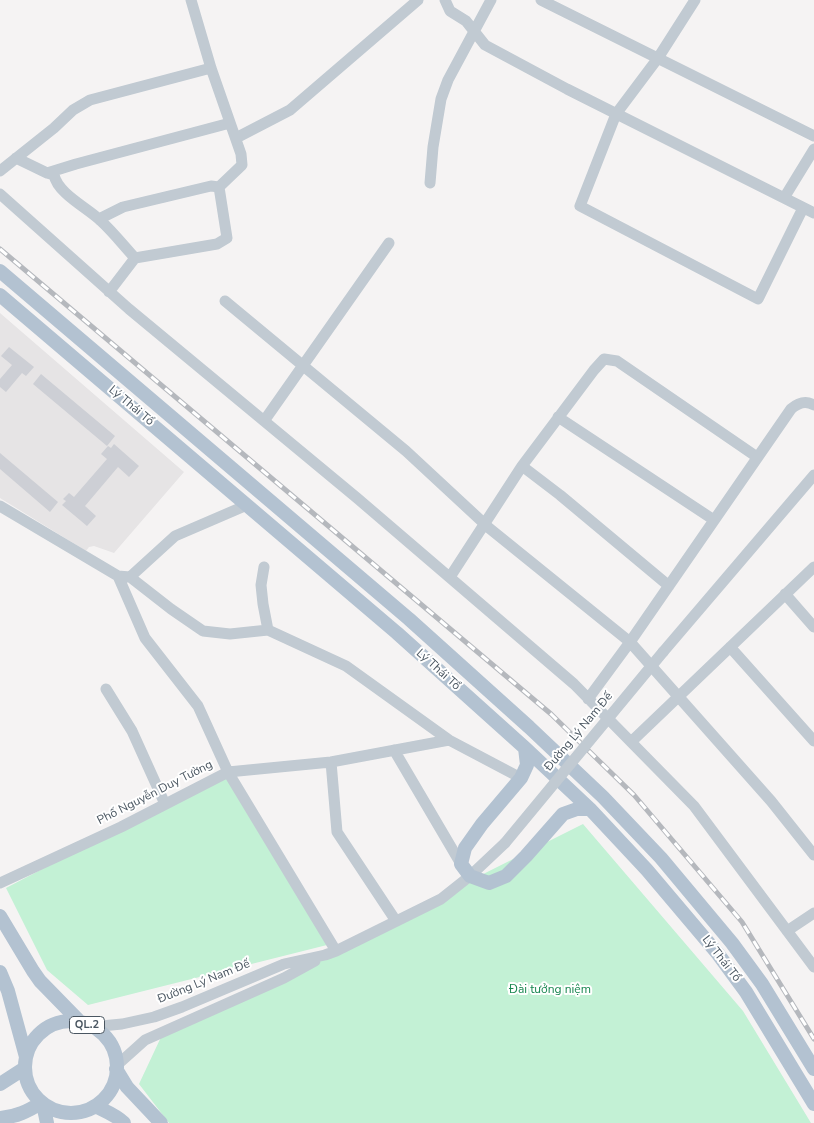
<!DOCTYPE html>
<html>
<head>
<meta charset="utf-8">
<style>
  body { margin:0 }
  canvas { display:block; background:#f5f3f3 }
</style>
</head>
<body>
<canvas width="814" height="1123"></canvas>
<script>
const c = document.querySelector('canvas').getContext('2d');
c.lineJoin = 'round';
function paint(path, color) {
  c.fillStyle = color;
  c.fill(path, 'evenodd');
}
function strokePath(path, color, width, dash) {
  c.strokeStyle = color;
  c.lineWidth = width;
  c.lineCap = dash ? 'butt' : 'round';
  c.setLineDash(dash || []);
  c.stroke(path);
}
function write(font, color, halo, rows, align = 'center') {
  c.font = font + ' "Nunito Sans",sans-serif';
  c.lineWidth = 4;
  c.setLineDash([]);
  c.textBaseline = 'middle';
  c.strokeStyle = halo;
  c.fillStyle = color;
  for (const [text, x, y, turn = 0] of rows) {
    c.save();
    c.translate(x, y);
    c.rotate((+turn || 0) * Math.PI / 180);
    c.textAlign = isNaN(turn) ? turn : align;
    if (halo) c.strokeText(text, 0, 0);
    c.fillText(text, 0, 0);
    c.restore();
  }
}
const education = new Path2D(`
  M0,313L184,472L114,553L94,546L89,547L86,551L0,498Z`);
const green = new Path2D(`
  M228,772L331,944L88,1005L47,970L6,888Z
  M583,824L743,1011L811,1123H169L139,1084L162,1035Z`);
const building = new Path2D(`
  M9,347L34,367L26,376L22,373L6,392L0,387V379L12,365L1,356Z
  M41,374L115,436L107,446L33,384Z
  M114,444L139,466L129,477L118,467L85,506L96,516L87,526L62,505L66,501L63,499L69,493L74,497L107,459L101,454L108,446L111,448Z
  M0,453L58,502L50,512L0,469Z`);
const minor = new Path2D(`
  M445,0L450,11L466,21L485,45L567,89L814,213
  M541,0L814,136
  M695,0L658,58L616,114L580,206L758,299L803,208
  M236,138L290,110L418,0
  M16,158L47,173
  M0,171L54,128L73,110L90,100L211,68
  M430,183L433,147L441,99L448,80L491,0
  M219,187L227,238L217,244L135,258C124,246 113,232 101,221C88,208 58,194 54,175L47,173L76,164L230,123
  M0,194L129,309L357,498L574,684L694,806L814,967
  M784,198L814,149
  M99,219L123,207L211,186L219,187L242,165L241,154L211,68L191,0
  M109,292L135,258
  M225,301L406,451L489,528L630,642L771,801L814,855
  M558,417L714,520
  M264,421L389,243
  M522,466L560,495L669,586
  M0,506L118,576L130,577L171,609L203,631L230,634L268,630L346,666L449,740L521,778
  M264,567L261,585L263,604L268,630
  M118,576L145,638L198,706L228,772L336,951
  M130,577L175,536L247,505
  M450,577L522,466L594,370L604,359L617,361L757,457
  M785,594L814,627
  M730,647L814,741
  M663,652L814,475
  M106,689L132,731L165,804
  M588,699L630,642L791,409C798,403 805,400 814,405
  M631,742L814,567
  M394,750L461,864
  M331,762L337,832L396,921
  M0,883L121,827L228,772L331,762L449,740
  M787,931L814,913
  M91,1027L122,1024L154,1017L182,1007L284,964L325,955L336,951L441,899L470,876L505,843
  M116,1066L135,1049L145,1040L284,978L315,961`);
const major = new Path2D(`
  M0,271L409,619L529,727L603,797L661,858L732,943L762,984L814,1069
  M0,295L397,633L525,748L590,809L647,870L718,954L746,992L814,1104
  M525,748L527,765L521,778L482,824L465,848L461,864L470,876L489,883L506,876L526,856L563,814L577,809H590
  M0,916L33,971L40,981L81,1023
  M0,972L8,991L26,1057
  M25 1067a46 46 0 1 1 92 0a46 46 0 1 1-92 0Z
  M116,1069L127,1087L161,1123
  M0,1084L25,1068
  M43,1104L47,1123
  M95,1106C105,1111 116,1115 124,1123
  M0,1118C16,1117 28,1111 41,1103`);
const rail = new Path2D(`
  M0,249L551,714L634,795L742,922L814,1039`);
const minorBridge = new Path2D(`
  M505,843L663,652`);
const shields = [
  [87,1025,35]
];
const shieldNames = [
  ["QL.2",87,1025]
];
const streetNames = [
  ["Lý Thái Tổ",131,406,40],
  ["Lý Thái Tổ",438,670,42],
  ["Đường Lý Nam Đế",579,732,-50],
  ["Phố Nguyễn Duy Tường",155,793,-27],
  ["Lý Thái Tổ",721,959,52],
  ["Đường Lý Nam Đế",204,982,-22]
];
const parkNames = [
  ["Đài tưởng niệm",550,990]
];
paint(education, '#e6e4e5');
paint(green, '#c3f1d5');
paint(building, '#cdcfd5');
strokePath(minor, '#c1cad2', 11);
strokePath(major, '#b3c2d1', 14);
strokePath(rail, '#b5b8bd', 5);
strokePath(rail, '#fff', 3, [9]);
strokePath(minorBridge, '#c1cad2', 11);
for (const [x, y, w] of shields) {
  const box = new Path2D();
  box.roundRect(x - w / 2, y - 8.5, w, 17, 4);
  c.fillStyle = '#fff';
  c.fill(box);
  strokePath(box, '#4a5661', 1);
}
write('bold 11px', '#4a5661', null, shieldNames);
write('12px', '#4a5661', '#fff', streetNames);
write('12px', '#17864f', '#fff', parkNames);
</script>
</body>
</html>
